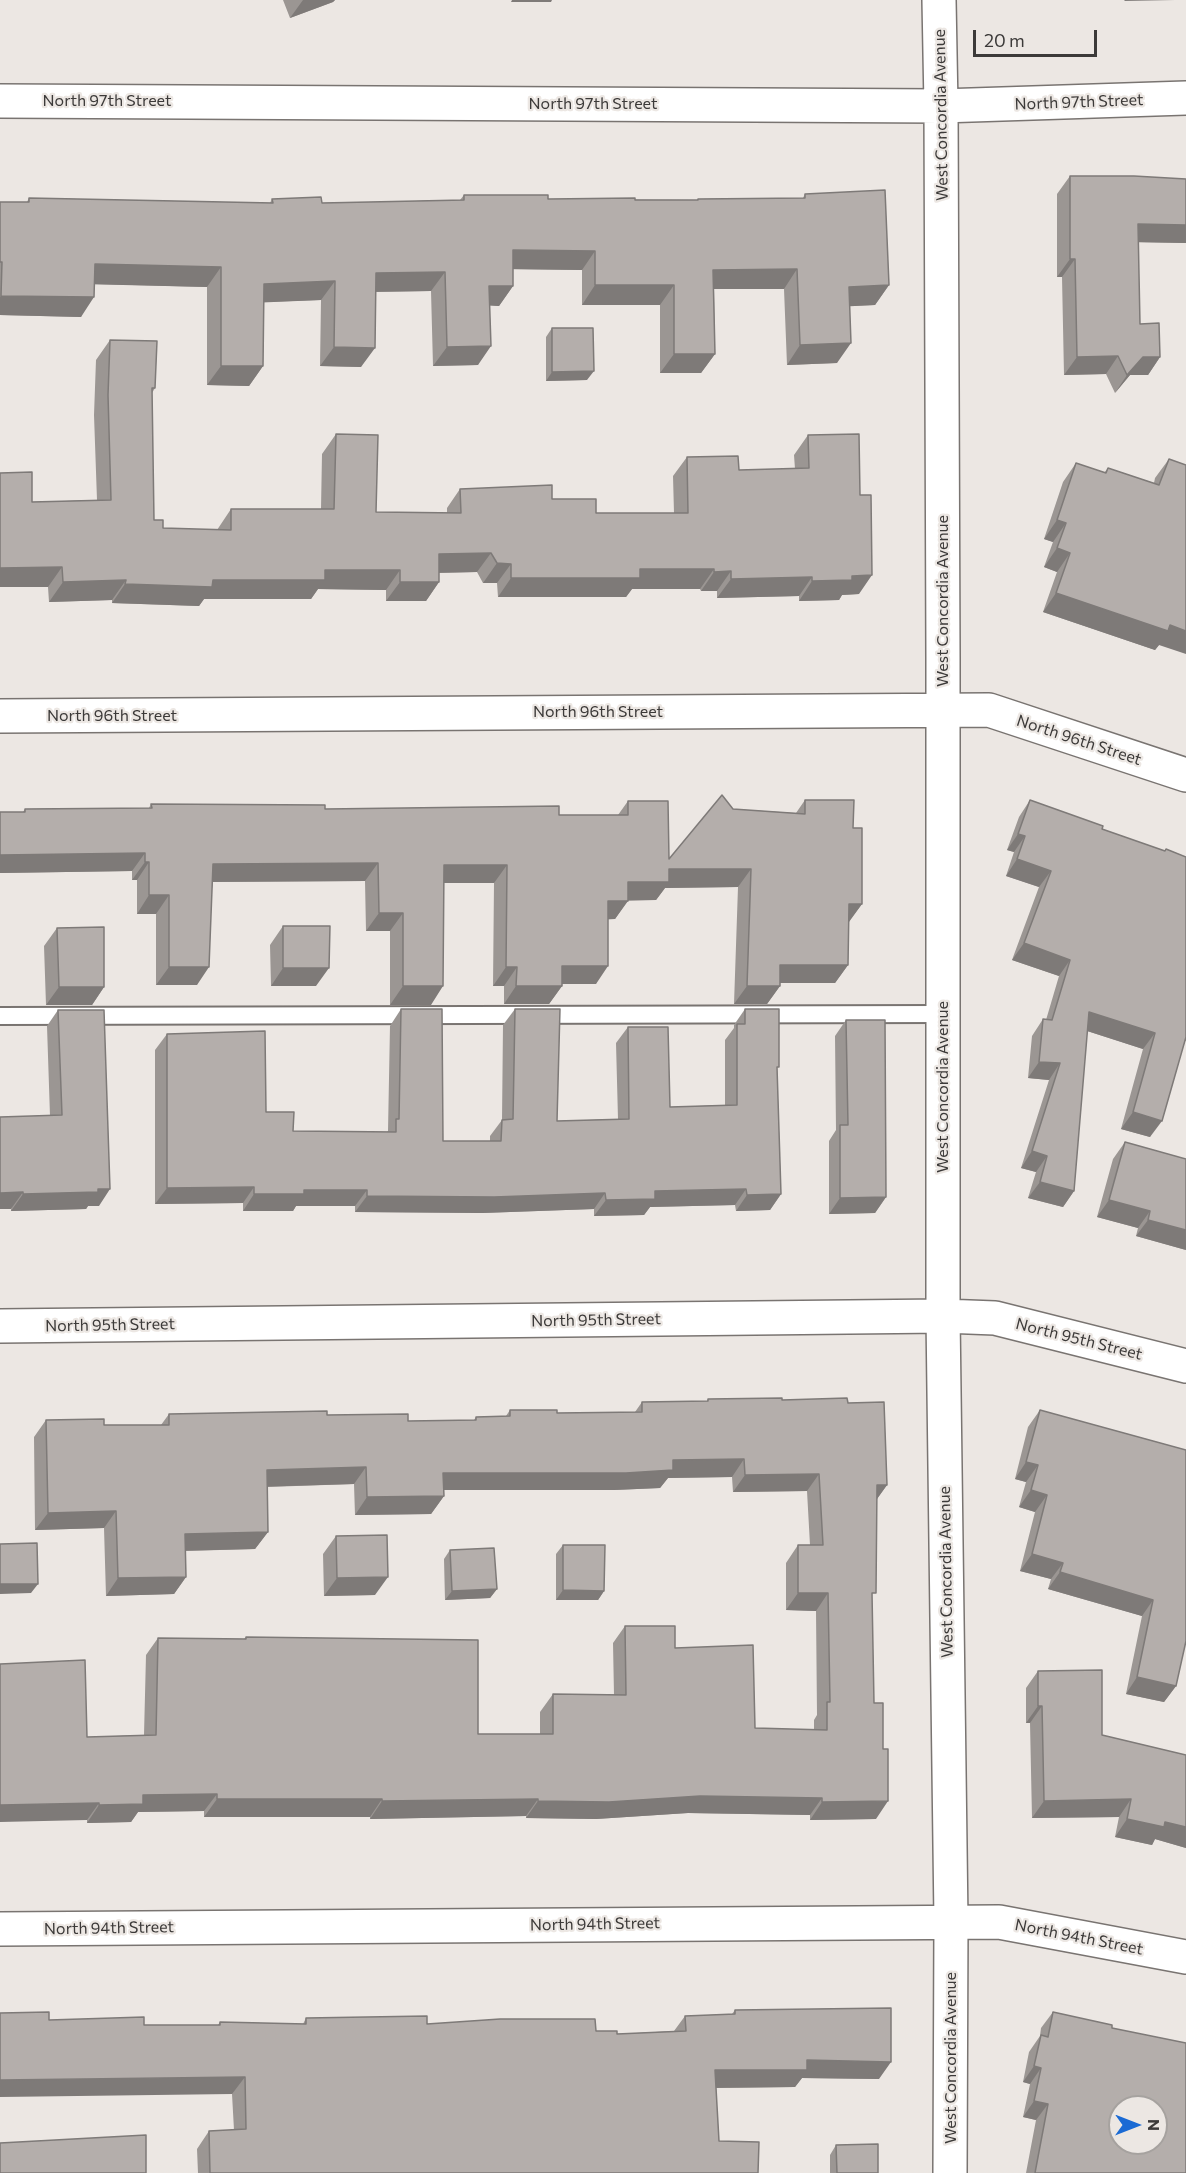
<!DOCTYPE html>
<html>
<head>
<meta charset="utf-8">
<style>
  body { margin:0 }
  #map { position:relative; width:1186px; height:2173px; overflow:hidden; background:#ece7e3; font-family:Commissioner,sans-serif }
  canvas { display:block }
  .north { position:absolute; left:1108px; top:2095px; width:60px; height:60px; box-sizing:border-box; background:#ece7e3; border:2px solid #a6a29f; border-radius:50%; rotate:90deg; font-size:16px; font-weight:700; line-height:24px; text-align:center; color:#3c3a39 }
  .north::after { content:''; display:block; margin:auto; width:21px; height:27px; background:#1a6ad4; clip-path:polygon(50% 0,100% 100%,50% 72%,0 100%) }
  .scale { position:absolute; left:973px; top:30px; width:124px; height:27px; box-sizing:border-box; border:3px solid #3c3a39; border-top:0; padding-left:8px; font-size:18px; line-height:21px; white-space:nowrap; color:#3c3a39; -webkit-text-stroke:4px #ece7e3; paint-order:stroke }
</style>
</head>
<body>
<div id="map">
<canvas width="1186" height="2173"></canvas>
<div class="north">N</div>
<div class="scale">20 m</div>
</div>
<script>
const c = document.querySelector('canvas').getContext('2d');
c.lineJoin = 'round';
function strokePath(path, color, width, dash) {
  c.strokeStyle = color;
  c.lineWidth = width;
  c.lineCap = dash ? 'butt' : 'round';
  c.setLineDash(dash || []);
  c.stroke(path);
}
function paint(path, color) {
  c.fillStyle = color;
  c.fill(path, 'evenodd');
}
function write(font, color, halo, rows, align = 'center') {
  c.font = font + ' Commissioner,sans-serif';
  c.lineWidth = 4.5;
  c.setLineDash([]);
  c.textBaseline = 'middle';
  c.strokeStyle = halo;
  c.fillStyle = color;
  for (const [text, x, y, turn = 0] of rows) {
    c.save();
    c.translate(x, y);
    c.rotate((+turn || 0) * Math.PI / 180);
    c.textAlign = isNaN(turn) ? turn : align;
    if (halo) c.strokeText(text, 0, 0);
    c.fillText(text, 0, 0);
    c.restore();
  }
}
const lane = new Path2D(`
  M0,1016L943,1014`);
const street = new Path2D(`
  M939,0L941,106L943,657V1316L951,1921L950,2173
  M0,101L941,106L1186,98
  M0,716L989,710L1186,775
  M0,1326L943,1316L995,1318L1186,1366
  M0,1929L999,1922L1186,1957`);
const wall = new Path2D(`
  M283,0H335L333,2L290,18Z
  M1070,176L1186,179V243L1138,242L1140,324L1160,357L1148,375H1130L1115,393L1106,374L1064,375L1062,277H1057V194Z
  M805,194L889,285L875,305L849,306L837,363L787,365L784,289H714L715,354L701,373H660V305H582V270L513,269V286L499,306L490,305L478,365L433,366L431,291L375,292L361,367L320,366L321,300L264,302L263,366L249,386L207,385V287L95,284L81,317L0,315V202H27L29,198L270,203L272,199L322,203L460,200L464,195L548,199L697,200L698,199L803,198Z
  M552,328L587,380L546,381V337Z
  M110,340L155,388L152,393L154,520L163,528L217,530L231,509H321L322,454L336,434L376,512L447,513V508L460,489L552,499L596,513H674L673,476L687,457L739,470L795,469L794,455L808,435L859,594L842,595L839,600L799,601V596L717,598V591H701L700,589H632L626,597H498L497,583H483L477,572L439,573V582L426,601H386V590L318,589L311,599H204L199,606L112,603V600L49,602L48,587H0V473L32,502L97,500L94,415L96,360Z
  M1169,459L1159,645L1155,650L1043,612L1057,572L1044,567L1053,542L1044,539L1063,482L1076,463L1104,473L1108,468L1154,483L1155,478Z
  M805,800L853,828L862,904L848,922V965L835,983H780V986L767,1004H734L738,887L665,888L656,900H628L615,919H608L596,984H562V986L549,1004H504V986H493L494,883H444L431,1005H390V931H366L365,881L213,882L197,985H156V914H137V880H132V871L0,873V812H23L25,809L149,808L151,804L325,809L559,815H618L628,801L669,859L733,809L796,813Z
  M1030,800L1102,829L1165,851L1166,849L1186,857V1041H1185L1150,1137L1121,1129L1143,1049L1087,1031L1074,1191L1063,1207L1028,1198L1036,1172L1021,1168L1049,1080L1028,1078L1032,1036L1043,1019L1046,1020L1059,976L1012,960L1039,887L1006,876L1014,852L1007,850L1019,817Z
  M283,926L316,986H271L270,945Z
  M57,928L104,987L92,1005H46L44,946Z
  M401,1009L443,1141H490V1136L502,1120L503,1025L515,1009L557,1121L618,1119L616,1043L628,1027L670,1107L725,1105V1040L734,1028V1025L745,1009L777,1069L781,1194L770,1210L736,1211L735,1205L650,1207L644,1215L594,1216V1209L482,1213L355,1212V1206H296L293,1211H243V1203L155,1204V1050L167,1034L266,1112L293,1131L387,1132L388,1131L390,1026Z
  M58,1010L99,1206H88L86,1209L11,1211V1209L50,1116L47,1026Z
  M846,1020L886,1197L875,1213L829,1214V1141L836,1130L835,1036Z
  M1125,1142L1186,1250L1136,1236L1138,1228L1097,1217L1113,1159Z
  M708,1399L782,1400L848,1403L887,1485L877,1499L872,1598L876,1819L810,1820V1815L688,1813L596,1819L526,1818V1816L370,1819V1817H204V1811L138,1812L131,1822L87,1823V1737L144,1735L146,1655L158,1638L244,1639L246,1637L478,1734H540V1712L553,1694L614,1695L613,1643L625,1626L675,1648L755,1728L814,1730V1720L817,1715L816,1611L786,1610V1563L798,1545H810L807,1491L733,1492L732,1477L668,1478L660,1488L614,1490H444V1496L431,1514L355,1515L354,1484L267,1487L268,1532L255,1549L185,1551L186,1577L174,1594L106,1596L104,1528L35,1530L34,1437L46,1420L104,1425H161L169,1414L327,1415L408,1421L474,1420L476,1417L506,1416L510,1410L557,1413L635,1412L642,1402L707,1401Z
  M1040,1410L1186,1450L1176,1686L1164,1702L1126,1694L1142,1616L1048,1589L1051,1579L1020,1571L1035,1512L1019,1507L1026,1482L1015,1479L1028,1427Z
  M336,1536L375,1595L324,1596L323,1554Z
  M563,1545L604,1591L598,1600H556V1554Z
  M450,1550L497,1589L490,1598L445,1600L444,1559Z
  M1038,1671L1102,1735L1186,1755V1848L1155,1839L1152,1845L1115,1837L1119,1817L1032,1818L1030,1723H1026V1688Z
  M735,2010L879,2079L802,2078L795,2087L716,2088L719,2141L758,2173H198L197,2149L209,2131L234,2130L232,2094L49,2020L144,2025H218L220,2022L303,2024L306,2018L427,2024L596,2031L617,2034L674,2031L685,2016L732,2014Z
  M1053,2012L1112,2028L1186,2173H1026L1036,2120L1023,2117L1030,2084L1023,2082L1029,2052L1040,2036L1041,2028Z
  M836,2145L878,2173H830V2155Z`);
const shadedWall = new Path2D(`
  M303,0H335L333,2L290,18Z
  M512,0H552L551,2H511Z
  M1125,0H1175L1124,1Z
  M1138,224L1186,225V243L1125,242Z
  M513,250L595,251L582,270L500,269Z
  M1070,259H1075L1062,277H1057Z
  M95,264L221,267L207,287L81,284Z
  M797,269L784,289H700L713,270Z
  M445,272L431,291L362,292L376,273Z
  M335,281L321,300L250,303L264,284Z
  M595,285H674L660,305H582Z
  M889,285L875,305L835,307L849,287Z
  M489,286H513L499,306L476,305Z
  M1,296L94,297L81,317L0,315V297Z
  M851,343L837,363L787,365L800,345Z
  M491,346L478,365L433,366L447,347Z
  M334,347L375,348L361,367L320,366Z
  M674,354H715L701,373H660Z
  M1118,356L1106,374L1064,375L1077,357Z
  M1143,357H1160L1148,375H1130L1115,393L1127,375Z
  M221,366H263L249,386L207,385Z
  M594,371L587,380L546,381L552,372Z
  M1057,520L1066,523L1053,542L1044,539Z
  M1057,548L1070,553L1057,572L1044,567Z
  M491,553L477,572L426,573L439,554Z
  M497,563L511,564L497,583H483Z
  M62,567L48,587H0V568Z
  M640,569H714L700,589H632L626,597H498L511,578Z
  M325,570H400L386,590L318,589L311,599H204L199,606L112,603L125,584L213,580Z
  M731,571L717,591H701L714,572Z
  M872,575L859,594L842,595L839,600L799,601L812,581L852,576Z
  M812,577L799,596L717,598L731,579Z
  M126,580L112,600L49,602L63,582Z
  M400,582H439L426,601H386Z
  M1056,593L1170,625L1186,631V654L1159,645L1155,650L1043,612Z
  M1018,834L1025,836L1014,852L1007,850Z
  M145,853L132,871L0,873V855Z
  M1017,859L1051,871L1039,887L1006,876Z
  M145,862H149L137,880H132Z
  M378,863L365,881L201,882L213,864Z
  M444,865H507L494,883H431Z
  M669,869H751L738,887L665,888L656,900L615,901L628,882Z
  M149,895H169L156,914H137Z
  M608,901H628L615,919L596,920Z
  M849,904H862L849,922H836Z
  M379,913H403L390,931H366Z
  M1024,943L1070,960L1059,976L1012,960Z
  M780,965H848L835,983H767Z
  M562,966H608L596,984H549Z
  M169,967H209L197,985H156Z
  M506,967H517L504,986H493Z
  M283,968H329L316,986H271Z
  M403,986H443L431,1005H390Z
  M516,986H562L549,1004H504Z
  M747,986H780L767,1004H734Z
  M59,987H104L92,1005H46Z
  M1089,1012L1155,1033L1143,1049L1078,1028Z
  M1039,1062L1060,1063L1049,1080L1028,1078Z
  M1133,1112L1162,1121L1150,1137L1121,1129Z
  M1032,1151L1047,1156L1036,1172L1021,1168Z
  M1040,1182L1074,1191L1063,1207L1028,1198Z
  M254,1187L243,1203L155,1204L167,1188Z
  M98,1189H110L99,1206H88L86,1209L11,1211L23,1194Z
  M746,1189L735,1205L650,1207L644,1215L594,1216L606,1200L655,1191Z
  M304,1190H367L355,1206H296L293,1211H243L254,1194Z
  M23,1192L11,1209H0V1193Z
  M605,1193L594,1209L482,1213L355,1212L367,1196Z
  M781,1194L770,1210L736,1211L747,1195Z
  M886,1197L875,1213L829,1214L840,1198Z
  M1109,1200L1150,1211L1138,1228L1097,1217Z
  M1148,1220L1186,1230V1250L1136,1236Z
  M744,1459L732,1477L668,1478L660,1488L614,1490H431L443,1473L673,1460Z
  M1026,1462L1038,1465L1026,1482L1015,1479Z
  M366,1467L354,1484L254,1487L267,1470Z
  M819,1474L807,1491L733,1492L745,1475Z
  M877,1485H887L874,1503Z
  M1031,1490L1047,1495L1035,1512L1019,1507Z
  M444,1496L431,1514L355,1515L367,1497Z
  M116,1511L104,1528L35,1530L48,1513Z
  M268,1532L255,1549L173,1551L185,1534Z
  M1032,1554L1063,1563L1051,1579L1020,1571Z
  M1060,1572L1153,1600L1142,1616L1048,1589Z
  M186,1577L174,1594L106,1596L118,1578Z
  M388,1577L375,1595L324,1596L337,1578Z
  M0,1584H38L31,1593L0,1594Z
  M497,1589L490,1598L445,1600L452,1591Z
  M563,1590L604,1591L598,1600H556Z
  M798,1593H828L816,1611L786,1610Z
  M1137,1677L1176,1686L1164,1702L1126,1694Z
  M1038,1706H1042L1030,1723H1026Z
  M217,1794L204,1811L138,1812L131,1822L87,1823L99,1805L143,1795Z
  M700,1796L822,1798L810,1815L688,1813L596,1819L526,1818L538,1801Z
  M217,1799H382L370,1817H204Z
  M538,1799L526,1816L370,1819L382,1801Z
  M1131,1799L1119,1817L1032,1818L1044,1801Z
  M888,1801L876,1819L810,1820L822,1802Z
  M99,1803L87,1820L0,1822V1805Z
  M1127,1819L1165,1822L1186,1827V1848L1155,1839L1152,1845L1115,1837Z
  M807,2060L891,2062L879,2079L802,2078L795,2087L703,2088L715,2070Z
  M1034,2066L1041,2068L1030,2084L1023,2082Z
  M245,2077L232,2094L0,2097V2080Z
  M1034,2101L1048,2104L1036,2120L1023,2117Z`);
const building = new Path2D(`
  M1070,176H1134L1186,179V225L1138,224L1140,324L1159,323L1160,357H1143L1127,375L1118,356L1077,357L1075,259H1070Z
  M885,190L889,285L849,287L851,343L800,345L797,269L713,270L715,354H674V285H595V251L513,250V286H489L491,346L447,347L445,272L376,273L375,348L334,347L335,281L264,284L263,366H221V267L95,264L94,297L1,296L2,262H0V202H29V198L273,203L272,199L321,197L322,203L464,200V195H548V199L635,198V200H698V199L805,198V194Z
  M552,328H593L594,371L552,372Z
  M110,340L157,341L155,388H152L154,520H163V528L231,530V509H334L336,434L378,435L376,512L461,513L460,489L552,485V499H596V513H688L687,457L738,456L739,470L809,468L808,435L859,434L860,495H871L872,575L852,576V580L812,581V577L731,579V571L714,572V569H640V578H511V564L497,563L491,553L439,554V582H400V570H325V580H213L212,587L125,584L126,580L63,582L62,567L0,568V473L32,472V502L111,500L108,395Z
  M1169,459L1186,465V631L1170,625L1168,631L1056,593L1070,553L1057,548L1066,523L1057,520L1076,463L1106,473L1108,468L1159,485Z
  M722,795L733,809L805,814V800H854L853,828H862V904H849L848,965H780V986H747L751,869H669V882H628V901H608V966H562V986H516L517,967H506L507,865H444L443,986H403V913H379L378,863L213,864L209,967H169V895H149V862H145V853L0,855V812H25V809L152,808L151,804L325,805V809L559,806V815H628V801H668L669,859Z
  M1030,800L1103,826L1102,829L1165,851L1166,849L1186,857V1037L1162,1121L1133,1112L1155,1033L1089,1012L1074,1191L1040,1182L1047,1156L1032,1151L1060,1063L1039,1062L1043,1019L1052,1020L1070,960L1024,943L1051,871L1017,859L1025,836L1018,834Z
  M283,926H330L329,968H283Z
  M104,927V987H59L57,928Z
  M401,1009H442L443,1141H501L502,1120L513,1119L515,1009H560L557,1121L629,1119L628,1027H668L670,1107L737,1105V1024H745V1009H779V1067H777L781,1194L747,1195L746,1189L655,1191V1199L606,1200L605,1193L494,1197L367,1196V1190H304V1194H254V1187L167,1188V1034L265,1031L266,1112H294L293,1131L396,1132V1119H399Z
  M58,1010H104L110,1189H98V1192L23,1194V1192L0,1193V1117L62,1115Z
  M846,1020H885L886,1197L840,1198V1125H848Z
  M1125,1142L1186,1159V1230L1148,1220L1150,1211L1109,1200Z
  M782,1398V1400L847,1398L848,1403L884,1402L887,1485H877L876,1593H872L874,1703H883V1749H888V1801L822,1802V1798L700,1796L609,1802L538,1801V1799L382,1801V1799H217V1794L143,1795V1804L99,1805V1803L0,1805V1664L85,1660L87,1737L156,1735L158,1638L246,1639V1637L478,1640V1734H553V1694L626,1695L625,1626H675V1648L753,1645L755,1728L827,1730V1702H830L828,1593H798V1545H823L819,1474L745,1475L744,1459L673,1460V1470L626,1473H443L444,1496L367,1497L366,1467L267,1470L268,1532L185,1534L186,1577L118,1578L116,1511L48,1513L46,1420L104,1419V1425H169V1414L327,1411V1415L408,1414V1421L476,1420V1417L510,1416V1410H557V1413L642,1412V1402L708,1401V1399Z
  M1040,1410L1186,1450V1641L1176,1686L1137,1677L1153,1600L1060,1572L1063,1563L1032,1554L1047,1495L1031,1490L1038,1465L1026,1462Z
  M387,1535L388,1577L337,1578L336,1536Z
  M37,1543L38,1584H0V1544Z
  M563,1545H605L604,1591L563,1590Z
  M494,1548L497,1589L452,1591L450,1550Z
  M1102,1670V1735L1186,1755V1827L1165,1822L1164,1827L1127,1819L1131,1799L1044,1801L1042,1706H1038V1671Z
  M891,2008V2062L807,2060V2070H715L719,2141L759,2142L758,2173H210L209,2131L246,2129L245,2077L0,2080V2013L49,2012V2020L144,2017V2025H220V2022L306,2024V2018L427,2016V2024L500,2019H595L596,2031H617V2034L686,2031L685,2016L735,2014V2010Z
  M1053,2012L1112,2025V2028L1186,2043V2173H1035L1048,2104L1034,2101L1041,2068L1034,2066L1041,2035L1048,2037ZM1120,2107H1156V2143H1120Z
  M146,2135V2173H0V2143Z
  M878,2144V2173H837L836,2145Z`);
const streetNames = [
  ["North 97th Street",107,101],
  ["North 97th Street",1079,102,-2],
  ["North 97th Street",593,104],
  ["West Concordia Avenue",941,115,-91],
  ["West Concordia Avenue",943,601,-90],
  ["North 96th Street",598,712],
  ["North 96th Street",112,716],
  ["North 96th Street",1079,740,18],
  ["West Concordia Avenue",943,1087,-90],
  ["North 95th Street",596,1320,-1],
  ["North 95th Street",110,1325,-1],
  ["North 95th Street",1079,1339,14],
  ["West Concordia Avenue",946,1572,-91],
  ["North 94th Street",595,1924,-1],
  ["North 94th Street",109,1928,-1],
  ["North 94th Street",1079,1937,11],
  ["West Concordia Avenue",951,2058,-90]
];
strokePath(lane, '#797471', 20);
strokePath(street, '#797471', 36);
strokePath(lane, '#fff', 16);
strokePath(street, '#fff', 33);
paint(wall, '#9b9693');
paint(shadedWall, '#7e7a78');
paint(building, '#b4aeab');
strokePath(building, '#7e7a78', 1.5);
write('16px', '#3c3a39', '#ece7e3', streetNames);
</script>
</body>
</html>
